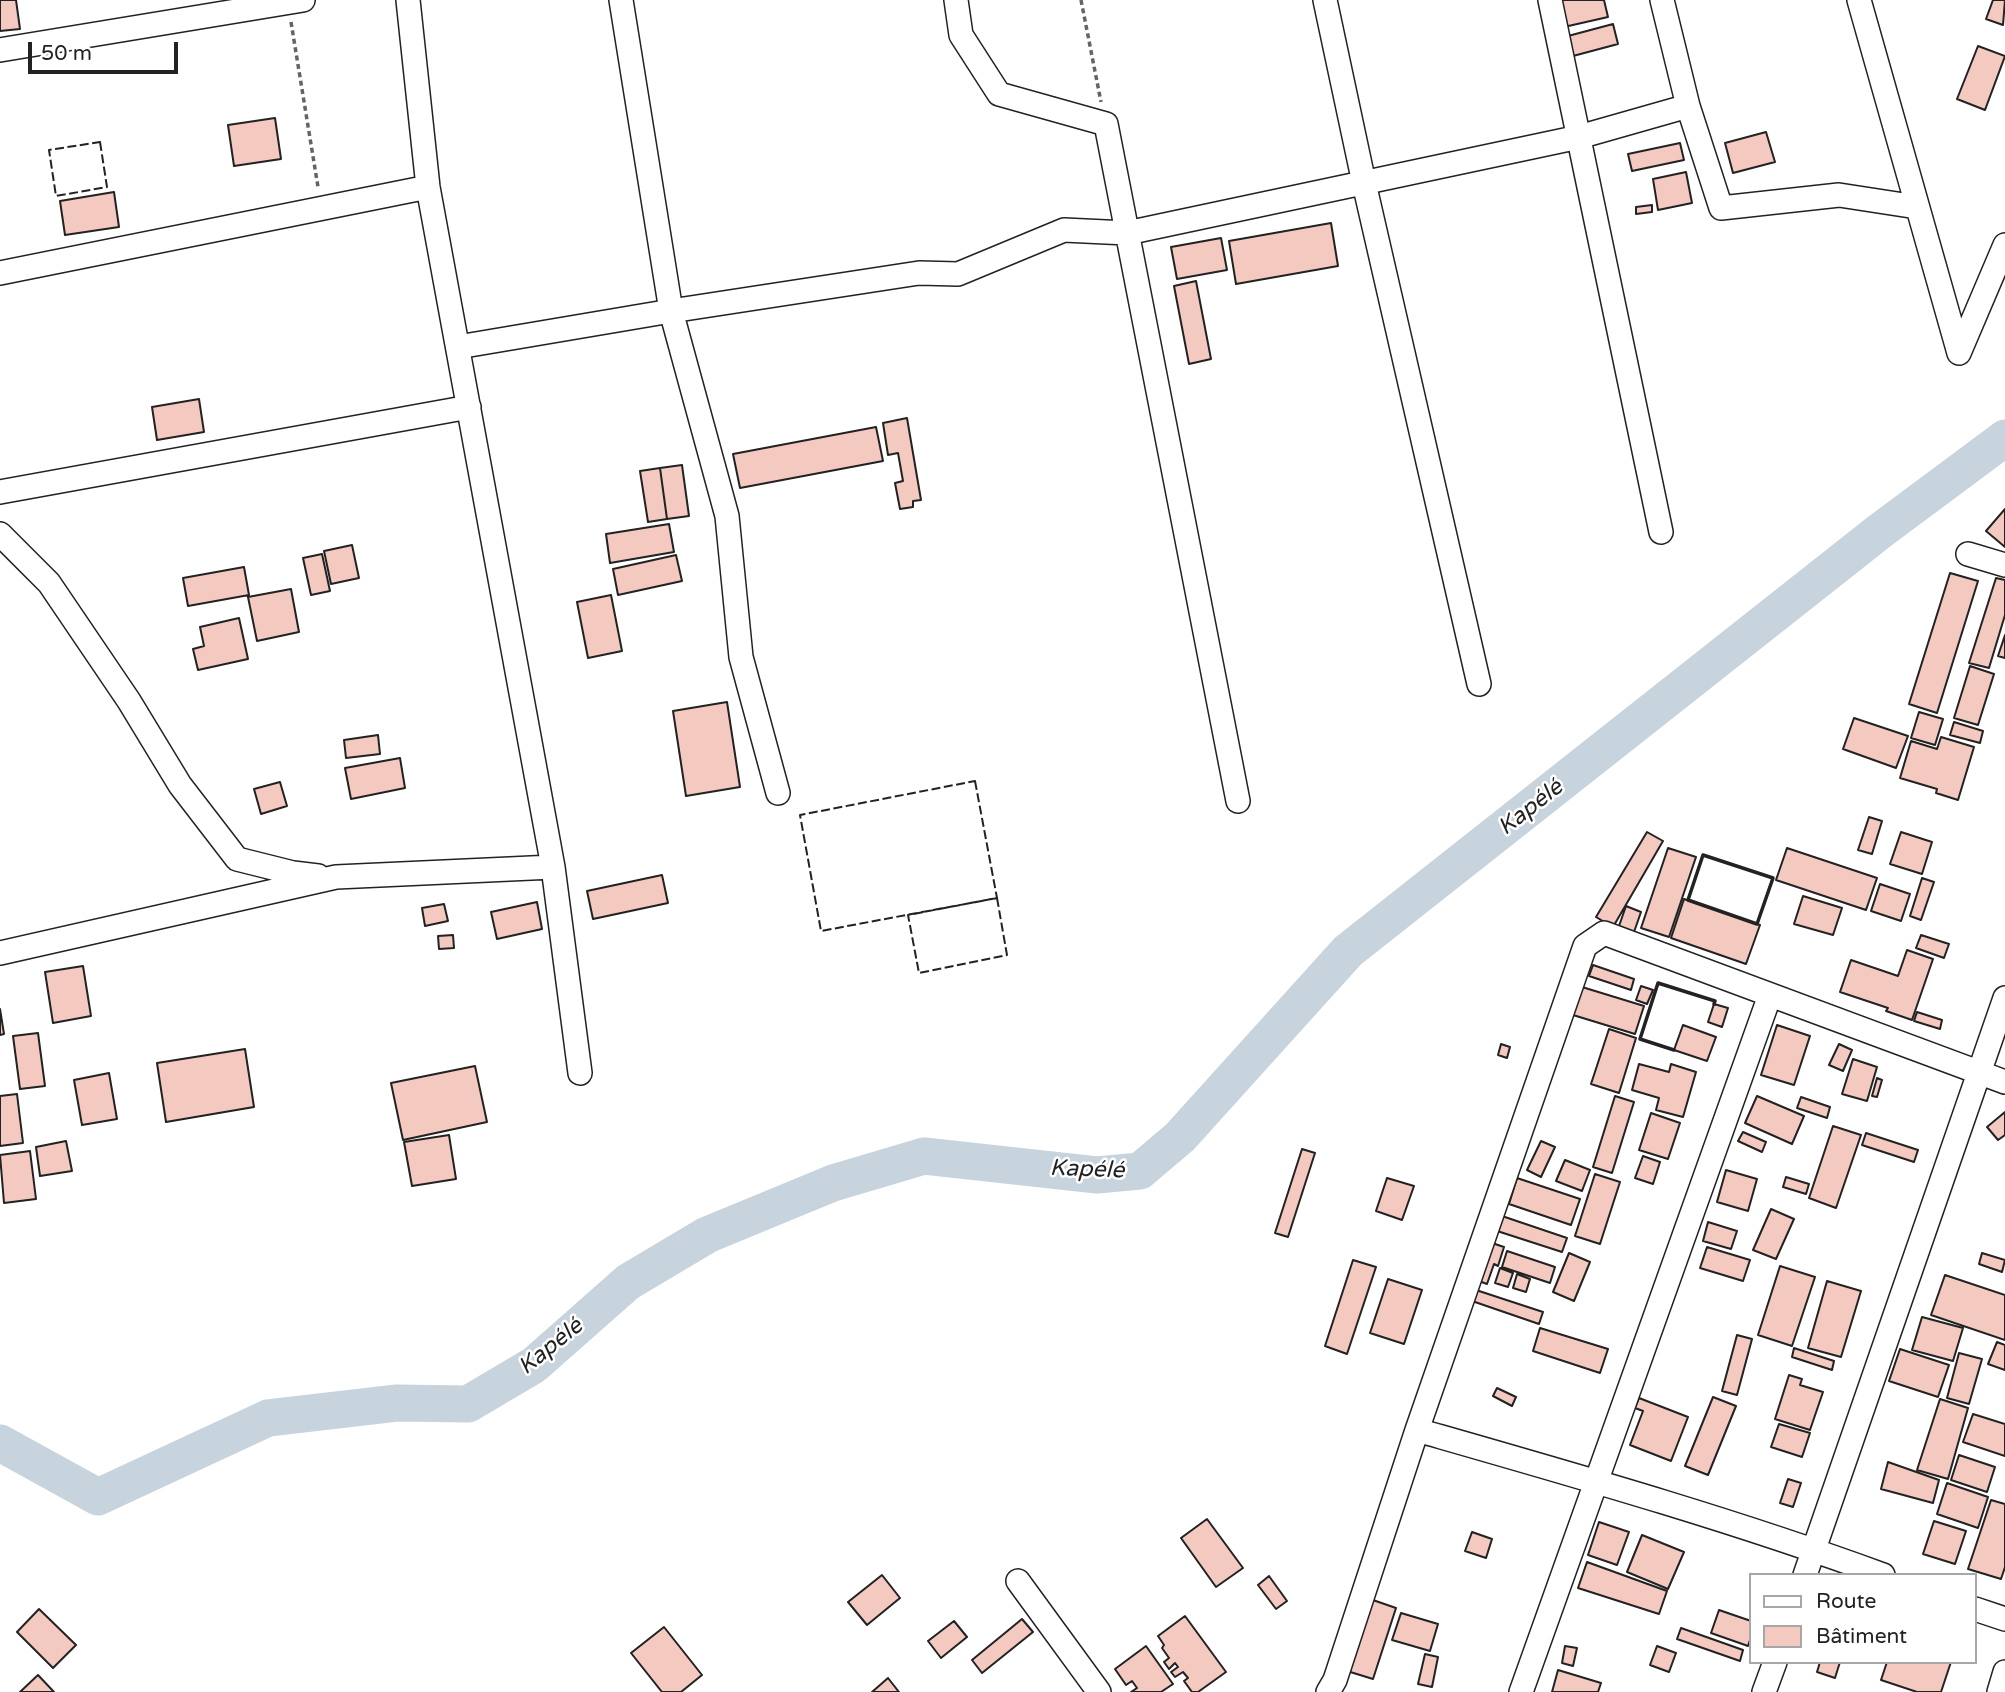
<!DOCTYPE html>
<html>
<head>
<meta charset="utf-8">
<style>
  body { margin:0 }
  #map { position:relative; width:2005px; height:1692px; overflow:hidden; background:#fff; font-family:"Varela Round",sans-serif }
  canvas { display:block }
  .legend { position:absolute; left:1749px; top:1573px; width:228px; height:91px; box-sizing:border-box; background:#fff; border:2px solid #a7a7a7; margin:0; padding:9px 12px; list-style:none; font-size:21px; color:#222 }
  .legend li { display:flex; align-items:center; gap:14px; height:35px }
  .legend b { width:35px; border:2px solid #a7a7a7 }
  .scale { position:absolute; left:28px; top:42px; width:150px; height:32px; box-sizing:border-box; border:4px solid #222; border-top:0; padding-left:9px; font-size:21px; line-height:24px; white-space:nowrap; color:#222; -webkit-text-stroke:5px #fff; paint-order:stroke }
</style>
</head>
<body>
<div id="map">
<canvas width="2005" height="1692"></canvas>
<ul class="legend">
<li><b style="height:9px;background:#fff"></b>Route</li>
<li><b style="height:19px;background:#f3c9c0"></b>Bâtiment</li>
</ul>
<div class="scale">50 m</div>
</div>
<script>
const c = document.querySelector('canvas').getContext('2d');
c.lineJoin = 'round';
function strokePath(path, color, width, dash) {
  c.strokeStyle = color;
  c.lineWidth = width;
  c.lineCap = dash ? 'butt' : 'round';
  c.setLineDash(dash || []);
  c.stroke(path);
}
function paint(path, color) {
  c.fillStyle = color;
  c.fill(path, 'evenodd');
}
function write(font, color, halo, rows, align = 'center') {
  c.font = font + ' "Varela Round",sans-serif';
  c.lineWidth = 5;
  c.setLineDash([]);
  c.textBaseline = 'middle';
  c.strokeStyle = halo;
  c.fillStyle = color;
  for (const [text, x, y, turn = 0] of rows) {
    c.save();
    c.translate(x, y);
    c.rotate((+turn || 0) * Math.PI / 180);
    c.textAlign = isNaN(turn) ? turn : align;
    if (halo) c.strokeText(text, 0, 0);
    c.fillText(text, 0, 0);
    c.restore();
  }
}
const river = new Path2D(`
  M0,1443L98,1497L268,1418L397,1403L468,1404L534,1365L628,1282L707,1235L833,1183L924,1156L1097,1175L1140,1171L1180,1137L1348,951L1880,531L2005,438`);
const building = new Path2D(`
  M0,0H16L20,29L0,31Z
  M1558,0H1604L1608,17L1564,27Z
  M1993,0H2005L2003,25L1986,19Z
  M1613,24L1618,44L1573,56L1568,36Z
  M1978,46L2005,56L1985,110L1957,99Z
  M275,118L281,159L234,166L228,125Z
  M1766,132L1775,162L1733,173L1725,143Z
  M1680,143L1684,160L1632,171L1628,154Z
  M1686,172L1692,203L1658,210L1653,179Z
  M114,192L119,227L65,235L60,201Z
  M1652,205V212L1636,214V207Z
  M1331,223L1338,266L1236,284L1229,241Z
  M1221,238L1227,270L1177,279L1171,247Z
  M1196,281L1211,359L1189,364L1174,286Z
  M199,399L204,432L157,440L152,407Z
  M907,418L921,500L913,501V507L900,509L895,483L903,481L898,453L888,455L883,423Z
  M876,427L883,461L740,488L733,454Z
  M682,465L689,516L667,519L660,468Z
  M660,468L667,519L648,522L640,471Z
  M2005,509V547L1986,531Z
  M669,524L674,552L610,563L606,534Z
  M352,545L359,578L331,584L324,551Z
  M322,554L330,591L311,595L303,558Z
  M676,555L682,581L618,595L613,569Z
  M244,567L249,595L188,606L183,578Z
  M1950,573L1978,581L1937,713L1909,704Z
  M1996,578L2005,580V615L1989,668L1969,663Z
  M291,589L299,632L257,641L248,597Z
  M611,595L622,651L588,658L577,602Z
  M239,618L248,659L198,670L193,649L204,646L200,627Z
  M2005,635V658L1998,656Z
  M1970,666L1994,674L1978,725L1954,718Z
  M727,702L740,787L686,796L673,711Z
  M1919,712L1943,719L1935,745L1911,738Z
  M1854,718L1908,736L1896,768L1843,749Z
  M1954,722L1983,731L1980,743L1950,735Z
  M378,735L380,754L346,758L344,740Z
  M1941,737L1974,747L1958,800L1936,793L1937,789L1900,778L1911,741L1937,749Z
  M400,758L405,788L351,799L345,768Z
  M280,782L287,806L261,814L254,789Z
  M1869,817L1882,821L1872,854L1858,850Z
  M1647,832L1663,841L1613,927L1596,917Z
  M1901,832L1932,842L1922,874L1890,864Z
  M1668,848L1696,857L1669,937L1641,928Z
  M1787,848L1877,878L1866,910L1776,880Z
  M662,875L668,903L593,919L587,891Z
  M1922,878L1934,882L1921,920L1910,916Z
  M1880,884L1910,894L1901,921L1871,911Z
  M1803,896L1842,908L1833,935L1794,924Z
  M1684,899L1760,925L1746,964L1671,938Z
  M537,902L542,929L497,939L491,912Z
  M444,904L448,921L425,926L422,908Z
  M1626,906L1641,912L1634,932L1619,926Z
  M453,935L454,948L439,949L438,936Z
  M1921,935L1949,944L1944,958L1916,948Z
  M1907,950L1933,959L1912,1020L1886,1011L1888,1008L1840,992L1851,960L1898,976Z
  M1593,965L1634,979L1631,990L1589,976Z
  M83,966L91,1016L53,1023L45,972Z
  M1641,986L1653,990L1647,1004L1636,1000Z
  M1582,987L1644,1006L1635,1034L1573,1015Z
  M1714,1004L1728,1008L1722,1027L1708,1022Z
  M0,1009L4,1034L0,1035Z
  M1917,1012L1942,1020L1940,1029L1914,1021Z
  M1683,1025L1716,1037L1707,1061L1674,1050Z
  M1777,1025L1810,1036L1794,1085L1761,1075Z
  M1609,1029L1636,1038L1619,1093L1591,1084Z
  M38,1033L45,1086L20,1089L13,1036Z
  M1501,1044L1510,1047L1507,1058L1498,1055Z
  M1839,1044L1852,1050L1843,1071L1829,1065Z
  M245,1049L254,1107L166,1122L157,1063Z
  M1853,1059L1877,1067L1867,1101L1842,1094Z
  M1639,1064L1669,1072L1671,1064L1696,1072L1683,1117L1656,1110L1659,1098L1632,1090Z
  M475,1066L487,1122L403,1140L391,1083Z
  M109,1073L117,1119L82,1125L74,1080Z
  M1877,1078L1882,1080L1877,1097L1872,1096Z
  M17,1094L23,1143L0,1146V1096Z
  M1615,1096L1634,1102L1612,1173L1593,1167Z
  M1757,1096L1804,1116L1792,1144L1745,1123Z
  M1801,1097L1830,1107L1827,1118L1797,1108Z
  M2005,1112V1135L1998,1140L1987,1127Z
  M1651,1113L1680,1123L1668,1159L1639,1150Z
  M1833,1126L1861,1135L1836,1208L1809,1198Z
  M1743,1132L1766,1142L1762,1152L1738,1141Z
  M1866,1133L1918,1150L1914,1162L1862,1145Z
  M449,1135L456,1179L412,1186L404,1142Z
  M66,1141L72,1171L40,1176L36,1147Z
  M1541,1141L1555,1147L1541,1177L1527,1170Z
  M1302,1149L1315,1153L1288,1237L1275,1233Z
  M30,1151L36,1199L4,1203L0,1155Z
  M1643,1156L1660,1162L1653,1184L1635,1178Z
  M1565,1160L1590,1170L1582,1191L1556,1181Z
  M1726,1170L1757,1179L1748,1211L1717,1202Z
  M1595,1174L1620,1182L1600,1244L1575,1236Z
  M1786,1177L1809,1184L1806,1194L1783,1187Z
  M1387,1178L1414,1186L1402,1220L1376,1211Z
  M1517,1178L1580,1199L1571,1225L1509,1204Z
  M1771,1209L1794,1219L1776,1259L1753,1250Z
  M1499,1215L1567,1238L1562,1252L1494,1230Z
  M1708,1222L1737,1231L1731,1249L1703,1241Z
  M1489,1242L1504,1247L1498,1266L1494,1264L1487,1284L1476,1280Z
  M1707,1247L1750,1260L1743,1281L1700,1268Z
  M1507,1251L1555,1267L1550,1283L1502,1267Z
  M1569,1253L1590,1262L1574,1301L1553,1292Z
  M1982,1253L2005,1260L2002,1272L1979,1264Z
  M1353,1260L1376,1267L1347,1354L1325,1346Z
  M1780,1266L1815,1277L1792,1346L1758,1335Z
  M1500,1268L1513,1273L1508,1287L1495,1283Z
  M1517,1274L1530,1279L1526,1292L1513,1288Z
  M1945,1275L2005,1295V1340L1931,1315Z
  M1388,1279L1422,1290L1404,1344L1370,1333Z
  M1827,1281L1861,1291L1841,1357L1808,1348Z
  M1476,1290L1543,1312L1539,1324L1472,1301Z
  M1922,1317L1963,1328L1953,1361L1912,1350Z
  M1540,1328L1608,1349L1600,1373L1533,1351Z
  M1737,1335L1752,1339L1737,1395L1722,1391Z
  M1997,1342L2005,1345V1370L1988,1364Z
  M1794,1348L1834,1361L1832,1370L1792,1357Z
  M1900,1349L1949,1365L1938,1397L1889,1381Z
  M1959,1353L1982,1359L1969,1404L1947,1398Z
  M1789,1375L1802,1379L1800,1385L1823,1392L1810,1430L1775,1419Z
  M1497,1388L1516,1397L1512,1406L1493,1396Z
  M1713,1397L1736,1406L1708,1475L1685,1466Z
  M1639,1398L1688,1417L1671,1461L1630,1445L1643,1411L1635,1408Z
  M1940,1399L1968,1408L1948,1479L1917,1470Z
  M1973,1414L2005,1424V1456L1963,1442Z
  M1779,1424L1810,1433L1802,1457L1771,1447Z
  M1959,1455L1995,1467L1987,1492L1951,1480Z
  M1888,1462L1939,1480L1933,1503L1881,1489Z
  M1788,1479L1801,1483L1793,1507L1780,1503Z
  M1947,1483L1988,1497L1978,1528L1937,1514Z
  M1991,1500L2005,1504V1567L2001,1579L1968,1569Z
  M1207,1519L1243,1568L1216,1587L1181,1538Z
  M1934,1521L1966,1531L1955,1564L1923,1554Z
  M1599,1522L1629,1532L1617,1565L1588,1555Z
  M1472,1532L1492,1539L1486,1558L1465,1551Z
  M1642,1535L1684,1552L1668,1589L1627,1572Z
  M1587,1562L1667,1591L1659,1614L1578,1588Z
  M882,1575L900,1598L867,1625L848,1602Z
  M1269,1576L1287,1601L1276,1609L1258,1585Z
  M1370,1599L1396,1608L1373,1679L1347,1671Z
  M39,1609L76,1645L53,1668L17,1632Z
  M1719,1610L1751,1621V1637L1748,1646L1711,1633Z
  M1401,1613L1438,1624L1430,1651L1392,1640Z
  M1185,1616L1226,1672L1198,1692H1192L1184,1681L1188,1678L1183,1672L1175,1677L1171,1672L1178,1667L1175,1663L1169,1669L1164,1662L1169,1658L1162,1648L1164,1645L1158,1636Z
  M1022,1619L1033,1632L982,1673L972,1660Z
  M954,1621L967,1637L941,1658L928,1641Z
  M664,1627L702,1675L681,1692H662L631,1653Z
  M1681,1628L1743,1650L1740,1661L1677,1639Z
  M1146,1646L1173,1684L1161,1692H1131L1137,1688L1132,1681L1126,1685L1115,1669Z
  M1565,1646L1577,1648L1573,1666L1562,1663Z
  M1657,1646L1676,1653L1669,1672L1650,1665Z
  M1425,1654L1438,1657L1432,1687L1418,1684Z
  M1820,1662H1840L1835,1678L1817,1672Z
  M1887,1662H1951L1941,1692H1917L1881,1680Z
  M1558,1670L1601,1683L1598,1692H1552Z
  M38,1675L54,1692H20Z
  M888,1678L899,1692H872Z`);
const path = new Path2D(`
  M1081,0L1101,102
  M291,22L318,187`);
const minor = new Path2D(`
  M408,0L428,187L553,867L580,1073
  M621,0L671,311L727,516L741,657L778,793
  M956,0L961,35L999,94L1106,124L1238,801
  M1325,0L1364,183L1479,684
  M1550,0L1661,532
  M1662,0L1688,106L1721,208L1839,195L1917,207
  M1859,0L1959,353
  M0,50L303,0
  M0,273L428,187
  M458,347L671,311L919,273L958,274L1064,230L1127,233L1579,137L1688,106
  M1959,353L2005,245
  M0,492L469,407
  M0,534L49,583L129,701L180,785L237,859L293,873L318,876
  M1968,554L2005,565
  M0,953L336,877L553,867
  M1417,1430C1574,1475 1730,1519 1883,1575
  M1805,1575L2005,998
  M1018,1581L1099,1692
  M1975,1609L2005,1619
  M1328,1692L1335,1680L1417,1430L1585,946L1604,933L2005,1082
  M1521,1692L1770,995
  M1764,1692L1775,1662
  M1999,1692L2005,1672`);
const fence = new Path2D(`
  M100,142L107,187L56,196L49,150Z
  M975,781L997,898L821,931L800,815Z
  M997,898L1007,955L919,973L908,915Z`);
const wall = new Path2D(`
  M1703,855L1773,878L1757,924L1688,900Z
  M1674,1050L1640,1039L1658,983L1715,1001L1714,1004`);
const waterNames = [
  ["Kapélé",1531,808,-38],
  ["Kapélé",1087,1170,2],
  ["Kapélé",551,1347,-39]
];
strokePath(river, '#c7d3dd', 37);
paint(building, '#f3c9c0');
strokePath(building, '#222', 2);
strokePath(minor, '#222', 26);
strokePath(path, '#646464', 3.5, [5, 3.5]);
strokePath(minor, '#fff', 23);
strokePath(fence, '#222', 2, [9, 3.5]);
strokePath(wall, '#222', 3.5);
write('italic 23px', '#222', '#fff', waterNames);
</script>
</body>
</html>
